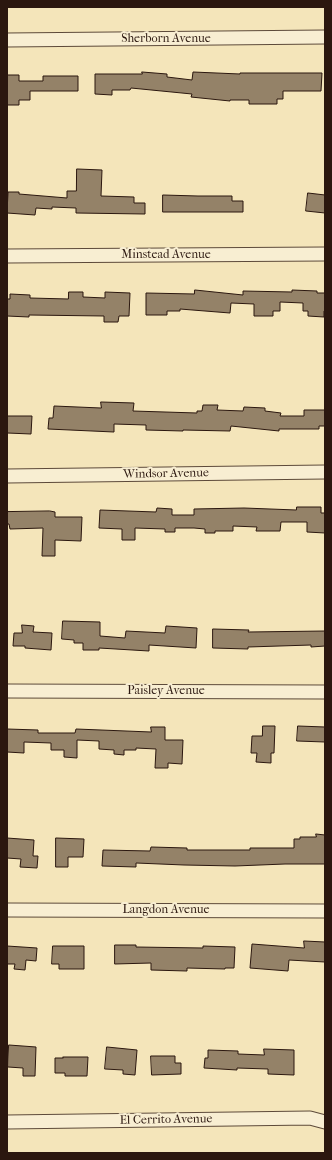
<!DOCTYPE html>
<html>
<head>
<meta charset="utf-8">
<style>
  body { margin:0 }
  #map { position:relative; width:332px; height:1160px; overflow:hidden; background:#f4e5ba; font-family:"IM FELL French Canon",serif }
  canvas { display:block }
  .frame { position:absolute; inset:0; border:8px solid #2b170f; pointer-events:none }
</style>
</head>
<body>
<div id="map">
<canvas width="332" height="1160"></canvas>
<div class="frame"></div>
</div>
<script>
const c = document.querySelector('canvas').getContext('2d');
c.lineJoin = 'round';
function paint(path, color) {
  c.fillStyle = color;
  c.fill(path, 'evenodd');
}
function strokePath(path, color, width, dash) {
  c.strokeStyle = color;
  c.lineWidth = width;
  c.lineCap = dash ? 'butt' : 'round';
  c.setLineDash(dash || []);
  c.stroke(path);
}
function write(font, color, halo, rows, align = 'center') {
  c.font = font + ' "IM FELL French Canon",serif';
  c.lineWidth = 4;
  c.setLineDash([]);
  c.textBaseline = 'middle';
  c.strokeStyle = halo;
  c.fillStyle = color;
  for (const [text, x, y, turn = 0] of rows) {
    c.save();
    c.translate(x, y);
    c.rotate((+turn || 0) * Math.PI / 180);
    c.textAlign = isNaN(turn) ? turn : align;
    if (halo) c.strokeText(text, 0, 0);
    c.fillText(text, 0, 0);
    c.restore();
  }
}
const building = new Path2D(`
  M142,72L167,74V77L192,80L193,72L240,74V73H322L321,91H283V99H277V104H249V100H230V101L191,97L192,94L131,88L130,90H112V95L95,94V74H142Z
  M7,75H19V81H43V76H78V91H30V100H19V105H7Z
  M77,169L102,170L101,196L134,197V203H145V214L76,213V208L52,207V209L36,208L35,215L7,213L8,192H19V194L67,198V191H76Z
  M308,193L325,195V213L306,211Z
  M163,195L198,196H232V201H243V212H163Z
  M195,290L243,295V291L292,292V290L317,291V293H325V311H324V317L308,316V311H303V303L280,302V311H273V316H254V304L231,303L230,313L180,309V311H167V315H146V293L194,294Z
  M69,292H83V297L105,298V292L130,293L129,316H119L118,322H104V316L29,315V317L7,316V299H10V294L30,295V298L68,299Z
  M101,402L134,403L133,411L197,413V411H202L203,405H218L217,410L243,411L244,407L265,408V411L281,413L280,416H304V410H325V426H319V429H279V431L231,426L230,431L183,430V431L146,430V425L114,424V432L48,429L49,418H53L54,406L101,408Z
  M7,416H32L31,434L7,433Z
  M297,507H321V513H325V533L307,532V522H281L280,531H256L257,527L233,526V531H215V533H205V529L194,528H175V532H165V529L135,528V540H122V529L99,528L100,510L156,512L157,508L172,509V515H194V509L244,508L296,510Z
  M50,511L55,512V517H82L81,541L55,540V556H42L43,528L10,529L9,524H7V512Z
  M63,621L100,622V636L125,638L126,631L165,633L166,626L197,628L196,648L149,645V651L99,648V650H83V643H74V640L62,639Z
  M22,625L34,626L33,632L52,633L51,650L25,648V646H13L14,633H22Z
  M213,629L249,630L248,632L325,631V646L311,647V645L248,647V649L213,648Z
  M263,726H275L274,753H271V763L256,762L257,753H251L252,736H262Z
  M298,726L325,727V742L297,741Z
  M151,727H165V740H183L182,764L168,763V768H155L156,749L136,748V750H124V755L114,754V750L99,749V741L77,740V758L64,757V750H51V743L24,742V753L7,752V729L38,730V733H75L76,729L151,732Z
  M316,834L325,835V864H285L235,866L184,865L136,863V867L102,866L103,850L150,851L151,847L187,848V850H250V848H294V839H300V837H316Z
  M7,838L34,840L33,856H38L37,868L20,867L21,859L7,858Z
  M56,838L84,839L83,857H68V867H56Z
  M304,941L325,942V962L289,960L288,971L250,968L252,944L304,948Z
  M115,945H136V947L203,948V946L235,947L234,968H225V969L187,968V971L151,970V963L115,964Z
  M7,946L37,948L36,961L26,960L25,970L14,969L15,964H7Z
  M53,946H84V969H59V964H52Z
  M9,1045L36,1047L35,1076H23V1068L8,1067Z
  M107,1047L137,1050L135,1075L123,1074V1070L105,1069Z
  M264,1049L294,1050V1075L268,1074V1069L237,1068V1070L204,1068L205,1058H208V1050L238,1051V1054L264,1055Z
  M151,1056H175V1063H181V1074L152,1075Z
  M63,1057H88L87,1076H65V1073H55V1058H63Z`);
const street = new Path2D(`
  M7,40L325,37
  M7,256L325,254
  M7,476L325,472
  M7,691L325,692
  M7,910L325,911
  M7,1122L310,1118L325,1122`);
const streetNames = [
  ["Sherborn Avenue",166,39],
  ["Minstead Avenue",166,255],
  ["Windsor Avenue",166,474,-1],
  ["Paisley Avenue",166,691],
  ["Langdon Avenue",166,910],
  ["El Cerrito Avenue",166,1120,-1]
];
paint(building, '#948268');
strokePath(building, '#2b170f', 1);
strokePath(street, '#5d4a3a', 15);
strokePath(street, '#f8eed2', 13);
write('12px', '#2b170f', '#f8eed2', streetNames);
</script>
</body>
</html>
